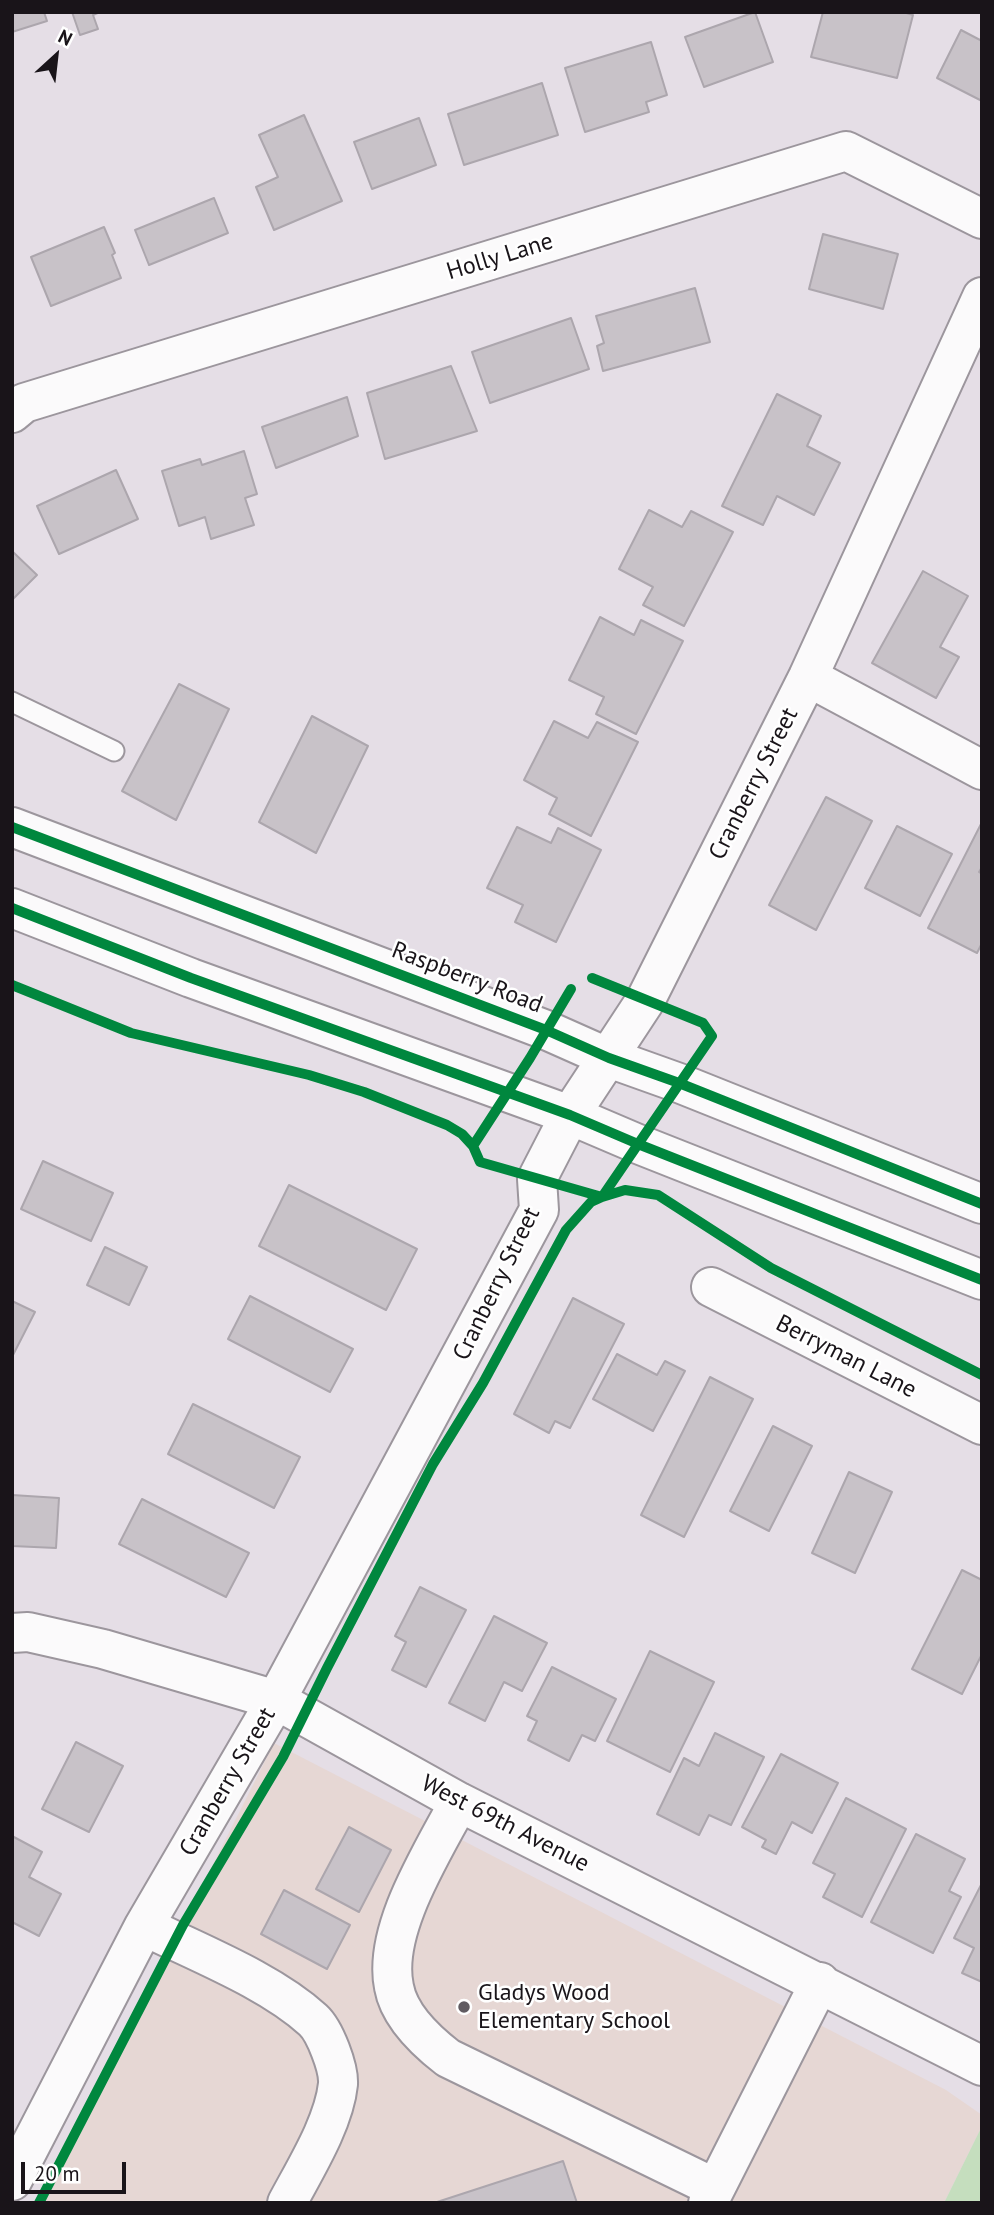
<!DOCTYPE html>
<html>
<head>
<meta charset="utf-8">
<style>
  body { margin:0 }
  #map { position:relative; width:994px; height:2215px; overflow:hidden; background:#e5dee6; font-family:"PT Sans",sans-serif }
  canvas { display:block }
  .frame { position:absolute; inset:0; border:14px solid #191419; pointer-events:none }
  .north { position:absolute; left:21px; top:21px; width:70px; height:70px; -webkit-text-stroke:5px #fff; paint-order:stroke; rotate:27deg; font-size:19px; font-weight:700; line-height:28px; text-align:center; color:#191419 }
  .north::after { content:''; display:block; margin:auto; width:24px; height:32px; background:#191419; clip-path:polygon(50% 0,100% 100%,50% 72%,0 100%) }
  .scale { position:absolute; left:21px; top:2162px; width:105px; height:32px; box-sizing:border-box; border:4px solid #191419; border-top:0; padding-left:9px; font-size:21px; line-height:24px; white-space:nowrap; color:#191419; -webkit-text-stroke:5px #fff; paint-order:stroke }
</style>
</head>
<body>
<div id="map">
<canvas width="994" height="2215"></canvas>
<div class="frame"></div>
<div class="north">N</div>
<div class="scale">20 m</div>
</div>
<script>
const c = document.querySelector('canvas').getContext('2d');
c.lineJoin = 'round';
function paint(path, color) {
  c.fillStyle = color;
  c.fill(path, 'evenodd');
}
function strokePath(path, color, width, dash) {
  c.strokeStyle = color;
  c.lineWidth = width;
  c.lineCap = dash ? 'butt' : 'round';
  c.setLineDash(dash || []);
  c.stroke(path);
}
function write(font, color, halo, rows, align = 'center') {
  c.font = font + ' "PT Sans",sans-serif';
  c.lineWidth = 5;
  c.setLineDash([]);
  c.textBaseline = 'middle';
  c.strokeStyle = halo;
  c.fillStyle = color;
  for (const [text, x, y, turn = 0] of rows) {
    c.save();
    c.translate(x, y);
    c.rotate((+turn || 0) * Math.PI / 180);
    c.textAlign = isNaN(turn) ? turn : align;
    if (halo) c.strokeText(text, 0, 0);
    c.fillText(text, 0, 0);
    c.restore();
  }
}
const education = new Path2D(`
  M274,1743L946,2090L982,2115V2126L944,2203H43Z`);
const green = new Path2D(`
  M982,2126V2203H944Z`);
const building = new Path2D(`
  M12,12H44L47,21L12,32Z
  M72,12H100L93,15L98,29L80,35Z
  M755,12L773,62L704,87L685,37Z
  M823,12H903L913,15L897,78L811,57Z
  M961,30L982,41V101L937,78Z
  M651,42L667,95L646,102L649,112L585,132L565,68Z
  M542,83L558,135L464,165L448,114Z
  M304,115L342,201L274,230L256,187L278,177L259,135Z
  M419,118L436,165L372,189L354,142Z
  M214,198L228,233L149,265L135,230Z
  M104,227L115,253L112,255L121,278L51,306L31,257Z
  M823,234L898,254L883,309L809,289Z
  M695,288L710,342L603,371L597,346L604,343L596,316Z
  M571,318L589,369L490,403L472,352Z
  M451,366L477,431L385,459L367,393Z
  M777,394L821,416L807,446L840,463L814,515L777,496L763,525L722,506Z
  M347,397L358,436L276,468L262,427Z
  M244,451L257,494L245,498L254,525L211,539L205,517L179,526L162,471L200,459L202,465Z
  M116,470L138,519L59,554L37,506Z
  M649,510L682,527L691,511L733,532L684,626L643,605L653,587L619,569Z
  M12,551L37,575L12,600Z
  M923,571L968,596L940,647L959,657L936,698L872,663Z
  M600,617L634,635L641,620L683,641L636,734L596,714L604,697L569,680Z
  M179,684L229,709L176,820L122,791Z
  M312,716L368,746L316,853L259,822Z
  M554,721L588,738L597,722L638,742L591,836L549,814L557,798L524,780Z
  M826,797L872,821L816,930L769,905Z
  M981,824L982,867L979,872L982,874V943L977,953L928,928Z
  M897,826L952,854L920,916L865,888Z
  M517,827L551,843L558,828L601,850L556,942L515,922L523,905L487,888Z
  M43,1161L113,1193L91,1241L21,1209Z
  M289,1185L417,1249L386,1310L259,1246Z
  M105,1247L147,1267L129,1305L87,1285Z
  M250,1296L353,1349L330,1392L228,1339Z
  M573,1298L624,1324L570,1428L555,1421L549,1433L514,1414Z
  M12,1301L35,1312L12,1357Z
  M617,1354L657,1375L665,1361L685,1371L653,1431L593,1399Z
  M710,1377L753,1399L684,1537L641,1515Z
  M193,1404L300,1457L274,1508L168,1454Z
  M773,1426L812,1446L769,1531L730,1511Z
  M849,1472L892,1492L855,1573L812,1553Z
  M12,1495L59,1498L56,1548L12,1546Z
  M142,1499L249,1553L226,1597L119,1544Z
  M962,1570L982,1580V1654L962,1694L912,1669Z
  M420,1587L466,1610L426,1687L392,1670L406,1642L395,1636Z
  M494,1616L547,1643L522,1691L504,1682L485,1721L449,1703Z
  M650,1651L714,1682L670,1772L607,1741Z
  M552,1667L616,1699L595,1741L582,1735L569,1761L528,1740L537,1721L527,1716Z
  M715,1733L764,1757L731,1825L709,1815L699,1835L657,1814L684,1758L699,1766Z
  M76,1742L123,1766L89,1832L42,1809Z
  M781,1754L838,1783L812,1833L792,1822L776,1854L762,1847L766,1840L742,1827Z
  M846,1798L906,1829L862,1917L823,1897L835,1874L813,1863Z
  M349,1827L391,1850L359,1912L316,1889Z
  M916,1834L965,1859L949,1891L961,1897L933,1953L871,1922Z
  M12,1836L42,1852L29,1877L61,1894L39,1936L12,1922Z
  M982,1883V1982L962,1973L974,1948L954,1938Z
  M284,1890L350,1925L327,1969L261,1934Z
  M563,2161L577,2203H434Z`);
const service = new Path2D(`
  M12,702L114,751`);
const minor = new Path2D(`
  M12,413L24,403L846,151L982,219
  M808,677L982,770
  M711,1287L982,1425
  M12,1633L28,1632L103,1649L276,1700L459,1802L982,2066
  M459,1802C433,1852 382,1930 394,1987C399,2015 426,2041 448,2058L715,2188
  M144,1926C198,1953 269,1980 313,2020C325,2031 339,2068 338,2084C334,2123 305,2169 287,2203
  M12,2181L144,1926L276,1700L539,1210L537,1179L570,1115L645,1001L808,677L982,297
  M708,2203L820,1982`);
const secondary = new Path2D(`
  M12,827L546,1030L609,1058L679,1083L982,1204
  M12,908L191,978L570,1115L638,1144L982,1280`);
const cycleway = new Path2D(`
  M12,827L546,1030L609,1058L679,1083L982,1204
  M12,908L191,978L570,1115L638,1144L982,1280
  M12,985L131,1033L309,1075L364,1092L447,1125L462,1134L473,1146L480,1162L602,1197L625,1190L658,1195L771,1268L982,1375
  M473,1146L530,1058L571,989
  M39,2203L183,1925L283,1757L327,1668L433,1464L483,1383L566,1230L591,1202L602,1197L712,1036L703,1023L592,978`);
const markers = [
  [464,2007,7,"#605b61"]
];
const streetNames = [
  ["Holly Lane",500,257,-17],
  ["Cranberry Street",754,784,-63],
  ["Raspberry Road",467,978,21],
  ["Cranberry Street",497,1284,-64],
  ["Berryman Lane",846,1357,27],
  ["Cranberry Street",228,1782,-60],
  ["West 69th Avenue",505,1824,27]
];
const poiNames = [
  ["Gladys Wood",478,1993],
  ["Elementary School",478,2021]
];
paint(education, '#e6d7d4');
paint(green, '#c5debe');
paint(building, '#c8c2c8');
strokePath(building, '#aca6ad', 2);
strokePath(service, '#9c969d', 23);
strokePath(minor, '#9c969d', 42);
strokePath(secondary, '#9c969d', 42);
strokePath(service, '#fbfafb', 19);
strokePath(minor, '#fbfafb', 38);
strokePath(secondary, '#fbfafb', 38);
strokePath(cycleway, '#00873e', 10);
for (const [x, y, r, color] of markers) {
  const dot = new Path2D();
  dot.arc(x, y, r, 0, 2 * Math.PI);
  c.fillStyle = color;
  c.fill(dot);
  strokePath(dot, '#fff', 2.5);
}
write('24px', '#191419', '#fff', streetNames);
write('24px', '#191419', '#fff', poiNames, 'left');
</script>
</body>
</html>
